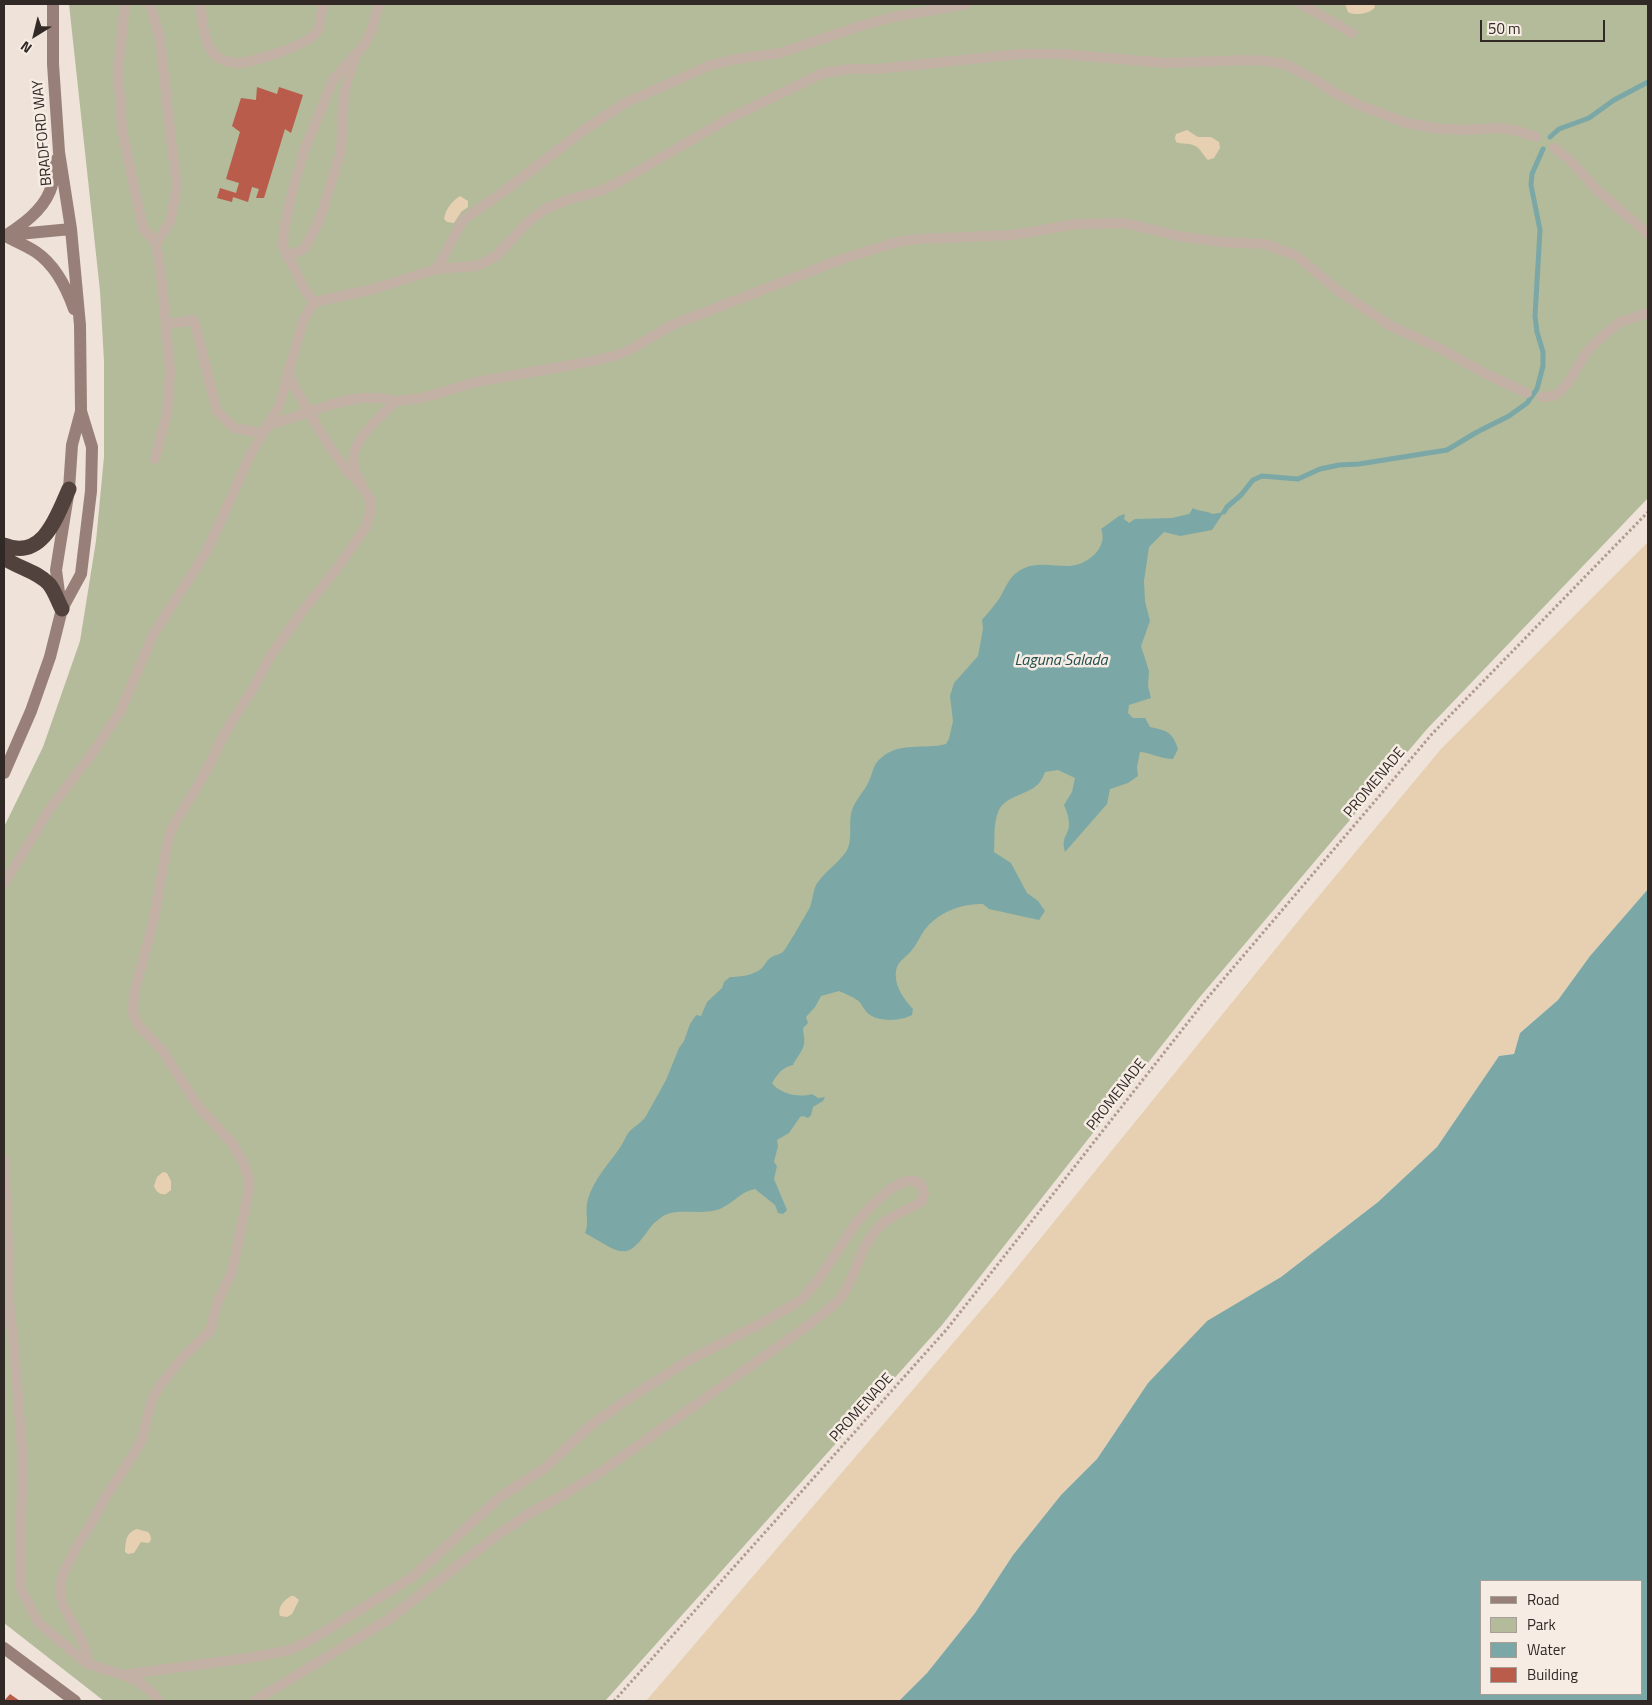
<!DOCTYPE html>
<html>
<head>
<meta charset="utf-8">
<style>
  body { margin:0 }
  #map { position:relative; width:1652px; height:1705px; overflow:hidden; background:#eee2d9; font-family:"Titillium Web",sans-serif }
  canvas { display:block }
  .frame { position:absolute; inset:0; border:5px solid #312926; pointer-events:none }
  .legend { position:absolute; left:1480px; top:1580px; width:162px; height:115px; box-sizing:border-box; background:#f6ece4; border:1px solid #a79e98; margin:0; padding:6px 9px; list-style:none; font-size:15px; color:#312926 }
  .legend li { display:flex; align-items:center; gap:10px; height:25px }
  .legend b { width:25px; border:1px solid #a79e98 }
  .north { position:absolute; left:10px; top:10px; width:50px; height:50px; -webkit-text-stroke:4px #f6ece4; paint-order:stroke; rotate:216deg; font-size:14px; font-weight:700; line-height:20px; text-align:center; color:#312926 }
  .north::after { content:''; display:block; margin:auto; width:18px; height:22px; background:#312926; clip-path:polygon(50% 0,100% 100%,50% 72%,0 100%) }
  .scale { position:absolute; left:1480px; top:20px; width:125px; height:22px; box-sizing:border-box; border:2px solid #312926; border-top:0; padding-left:6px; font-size:15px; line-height:18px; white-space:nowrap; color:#312926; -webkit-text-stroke:4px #f6ece4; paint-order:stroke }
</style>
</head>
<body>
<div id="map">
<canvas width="1652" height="1705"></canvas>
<div class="frame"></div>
<ul class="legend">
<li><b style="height:6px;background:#988078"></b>Road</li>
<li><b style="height:14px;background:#b3bb9a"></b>Park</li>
<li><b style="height:14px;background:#7ba8a6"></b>Water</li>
<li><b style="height:14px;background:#b95c4b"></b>Building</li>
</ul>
<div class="north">N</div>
<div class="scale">50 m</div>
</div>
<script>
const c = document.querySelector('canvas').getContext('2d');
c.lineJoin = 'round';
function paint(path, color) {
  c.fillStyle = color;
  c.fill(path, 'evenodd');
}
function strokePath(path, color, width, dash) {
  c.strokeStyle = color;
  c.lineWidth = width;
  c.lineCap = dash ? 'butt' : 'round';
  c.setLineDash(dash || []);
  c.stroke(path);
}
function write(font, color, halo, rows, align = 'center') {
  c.font = font + ' "Titillium Web",sans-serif';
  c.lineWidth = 5;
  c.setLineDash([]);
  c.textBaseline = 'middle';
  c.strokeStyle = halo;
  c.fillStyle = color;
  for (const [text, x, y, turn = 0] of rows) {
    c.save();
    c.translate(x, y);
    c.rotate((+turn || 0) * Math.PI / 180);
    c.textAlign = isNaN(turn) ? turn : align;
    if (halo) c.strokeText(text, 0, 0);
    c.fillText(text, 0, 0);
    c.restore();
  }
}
const green = new Path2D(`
  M69,4H1648V498L1427,729L1199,998L942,1325L605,1701H104L4,1623V827L43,747L80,641L96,541L104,457V361L100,291Z`);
const sand = new Path2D(`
  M1345,4H1374L1375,7C1371,14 1354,16 1348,12Z
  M1187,130L1198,137H1211L1219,142L1220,148L1214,158L1208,160C1204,156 1201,150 1197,147C1190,142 1182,145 1176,142L1175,138L1176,134Z
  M460,196L468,201V207L461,212L454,223L447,222L444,219C445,210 452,201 460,196Z
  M1648,542V889L1590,956L1558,1000L1520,1033L1514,1054L1499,1056L1437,1147L1378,1202L1281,1277L1207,1322L1148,1383L1097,1459L1061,1495L1013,1555L975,1613L927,1673L899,1701H646L1001,1287L1299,920L1441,749Z
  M163,1172L167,1173L171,1181V1190L166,1194C160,1195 156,1192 154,1186L157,1177Z
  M137,1529L148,1532C151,1535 153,1541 148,1543L141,1542L134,1553L128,1554L125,1552C126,1542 125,1533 137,1529Z
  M291,1596H294L299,1600L292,1614L287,1617L280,1616C277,1607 284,1600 291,1596Z`);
const water = new Path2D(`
  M1193,508C1199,512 1206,510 1212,514L1224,512L1212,530L1180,536L1164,532L1149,547L1144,581L1145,601L1150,621L1141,646L1149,671L1148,686L1151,698L1129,705L1128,713L1133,718H1145L1150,727C1167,731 1172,731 1178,749L1173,759C1161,759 1152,753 1140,752L1137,767L1138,776L1128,783L1110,789L1107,804L1065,852C1061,836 1068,837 1069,825C1069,818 1067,811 1064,805L1072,792L1075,778L1058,770L1045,772C1044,775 1042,779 1040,782C1030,795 1006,795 999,810C993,822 995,838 994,852L1011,863L1027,893L1038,901L1045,911L1039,920L989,909L983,904C962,904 941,911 927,927C921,933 918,943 912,950C907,957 897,961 896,971C894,986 904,999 913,1009L912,1015C901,1021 881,1022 870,1015C864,1011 862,1003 857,1000C852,996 845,994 839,991L821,996L815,1007L806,1017L808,1023L803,1028C803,1033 805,1038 804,1044C803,1051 796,1058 793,1065C783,1067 778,1073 772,1083C780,1094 799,1098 812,1094L818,1098L825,1097L823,1101L813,1107L811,1115L808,1118L803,1116L800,1117L789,1133L777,1140L778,1146L774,1162L777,1166L774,1179L787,1210L783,1214L778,1213L775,1205L755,1189C742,1191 734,1202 722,1208C705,1216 680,1208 665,1215C661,1217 657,1221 653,1224C647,1231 643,1239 636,1245C624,1258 611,1248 599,1241C594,1238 590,1236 585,1233C590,1222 584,1211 588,1199C594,1179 608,1165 619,1149C623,1144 625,1137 629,1132C634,1126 642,1123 646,1116L666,1080L679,1048L684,1041L690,1024L696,1015L701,1016L707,1002L722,988L724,982L730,977C740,977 755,975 762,968C765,965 766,961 769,959C773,955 779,955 783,952C786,949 807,913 810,907C813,899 813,888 818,882C826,870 842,861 848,848C852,838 849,825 851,814C853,803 862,794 867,785C873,775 872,765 881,758C900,741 923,750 946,744L949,739L953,721L950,696L954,683L978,656L983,629L982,620C988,613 994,606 999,599C1005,589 1009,577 1019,571C1034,561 1051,566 1068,566C1086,566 1109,548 1101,529L1119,516L1125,514L1124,519L1129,523L1135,519L1172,518L1189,514Z
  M1648,889V1701H899L927,1673L975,1613L1013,1555L1061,1495L1097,1459L1148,1383L1207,1321L1281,1277L1378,1202L1437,1147L1499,1056L1514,1054L1520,1033L1558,1000L1590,956ZM1481,1581H1641V1694H1481Z`);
const stream = new Path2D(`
  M1550,137L1559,129L1589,118L1614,100L1648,82
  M1224,512L1227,507L1241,495L1253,480L1262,476L1298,479L1320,469L1339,465L1359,464L1447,450L1477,432L1509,416L1527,403L1537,389L1543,366V352L1537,332L1535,316L1540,230L1531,185L1532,174L1543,149`);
const building = new Path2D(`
  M257,87L277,94L279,87L303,95L291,133L285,129L264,198H256L259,189L252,187L248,202L233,197L232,202L217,198L220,188L236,193L239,183L226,179L240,132L232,126L241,98L256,100Z
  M10,1694L20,1701H4Z`);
const path = new Path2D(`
  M614,1701L947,1329L1204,1002L1432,734L1648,512`);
const lane = new Path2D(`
  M125,4L118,71L122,130L143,228L156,243L162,283L170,371L167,414L155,459
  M150,4L160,38L171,139L177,186L170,222L156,243
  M200,4C202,17 204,46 215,55C221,60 229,63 237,63C253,62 311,45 318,30C321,23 321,12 323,4
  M379,4L372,29L364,45L333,80L304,151L292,193L284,228L283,246L305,290L314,302L370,290L437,269L463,220L507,189L584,130L625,103L711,65L736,59L780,53L857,27L893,17L967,4
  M1301,4L1352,33
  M1554,148L1569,159L1597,190L1648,234
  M287,257L304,249L317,225L322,212L341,151L344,94L351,68L354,60
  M437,269L477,266L496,256L530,220L547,208L570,199L600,191L619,182L724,121L823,73L850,69H877L1020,54H1061L1166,63L1247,60L1267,61L1285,64L1312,78L1335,93L1361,106L1407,123L1433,128L1466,130L1495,128L1515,130L1536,137
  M167,324L194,320L217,411L234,428L262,433
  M1542,397L1553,396L1560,392L1568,383L1586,353L1597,341L1620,322L1648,313
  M266,426L336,403L360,398H380L396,401L422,398L476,382L598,360L617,355L633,348L672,325L842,259L897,242L919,239L1013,235L1077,224L1125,223L1178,236L1222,242L1265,244L1297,256L1336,289L1389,325L1441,349L1486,374L1527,393
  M360,482C358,477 355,472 354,467C348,441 380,418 396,401
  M4,884L49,810L94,751L120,712L153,635L205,554L224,514L249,457L279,406L303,321L314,302
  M4,1158L8,1244L9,1302L14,1348L23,1460L20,1547L21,1589L38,1622L80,1658L88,1664L123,1675L137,1681L151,1691L159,1701
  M88,1664L87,1655L82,1641L62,1603L60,1589L62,1576L78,1544L88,1529L105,1498L137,1449L142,1439L152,1400L159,1387L183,1357L210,1331L218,1301L232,1272L248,1194L249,1179L243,1162L232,1143L198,1106L162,1050L138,1025L133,1013L134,993L153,923L169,835L176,821L203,777L227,729L254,687L271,655L308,604L336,570L366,527L371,510L370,499L361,485L346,470L321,433L294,386L288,370
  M123,1675L255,1657L290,1650L309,1641L414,1576L500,1497L545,1468L590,1426L628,1399L689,1360L760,1324L796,1303L805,1296L818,1280L856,1223L872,1205L889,1190L901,1183L911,1180L921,1184L924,1193L922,1201C908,1211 890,1215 879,1227C859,1248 857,1274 842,1296C836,1305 819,1316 810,1324L599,1473L563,1495L530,1513L496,1536L389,1619L254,1701`);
const secondary = new Path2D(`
  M53,4V64L59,152L71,229L80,325L81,411L72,445L69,489L56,570L60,600
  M8,235L71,229
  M5,236C15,241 27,246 36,252C55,265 67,289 74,309
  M5,236C22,225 42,211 50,191C54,181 55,169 57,159
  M4,773L31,711L50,657L62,609L81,574L91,491L92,447L81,411
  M4,1648L75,1701`);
const highway = new Path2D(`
  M4,545C43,561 57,516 69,489
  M4,558C18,568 37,571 49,584C55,591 58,602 62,609`);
const streetNames = [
  ["BRADFORD WAY",43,133,-95],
  ["PROMENADE",1375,783,-50],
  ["PROMENADE",1117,1095,-52],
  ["PROMENADE",862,1408,-48]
];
const waterNames = [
  ["Laguna Salada",1061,661]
];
paint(green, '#b3bb9a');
paint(sand, '#e7d0b2');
paint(water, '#7ba8a6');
strokePath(stream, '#7ba8a6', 5);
paint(building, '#b95c4b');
strokePath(path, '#b09b90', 3, [2.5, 2.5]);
strokePath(lane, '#c4b1a6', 10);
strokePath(secondary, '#988078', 12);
strokePath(highway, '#51423e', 15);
write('15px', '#312926', '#f6ece4', streetNames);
write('italic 16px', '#204e4d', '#f6ece4', waterNames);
</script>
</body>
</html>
